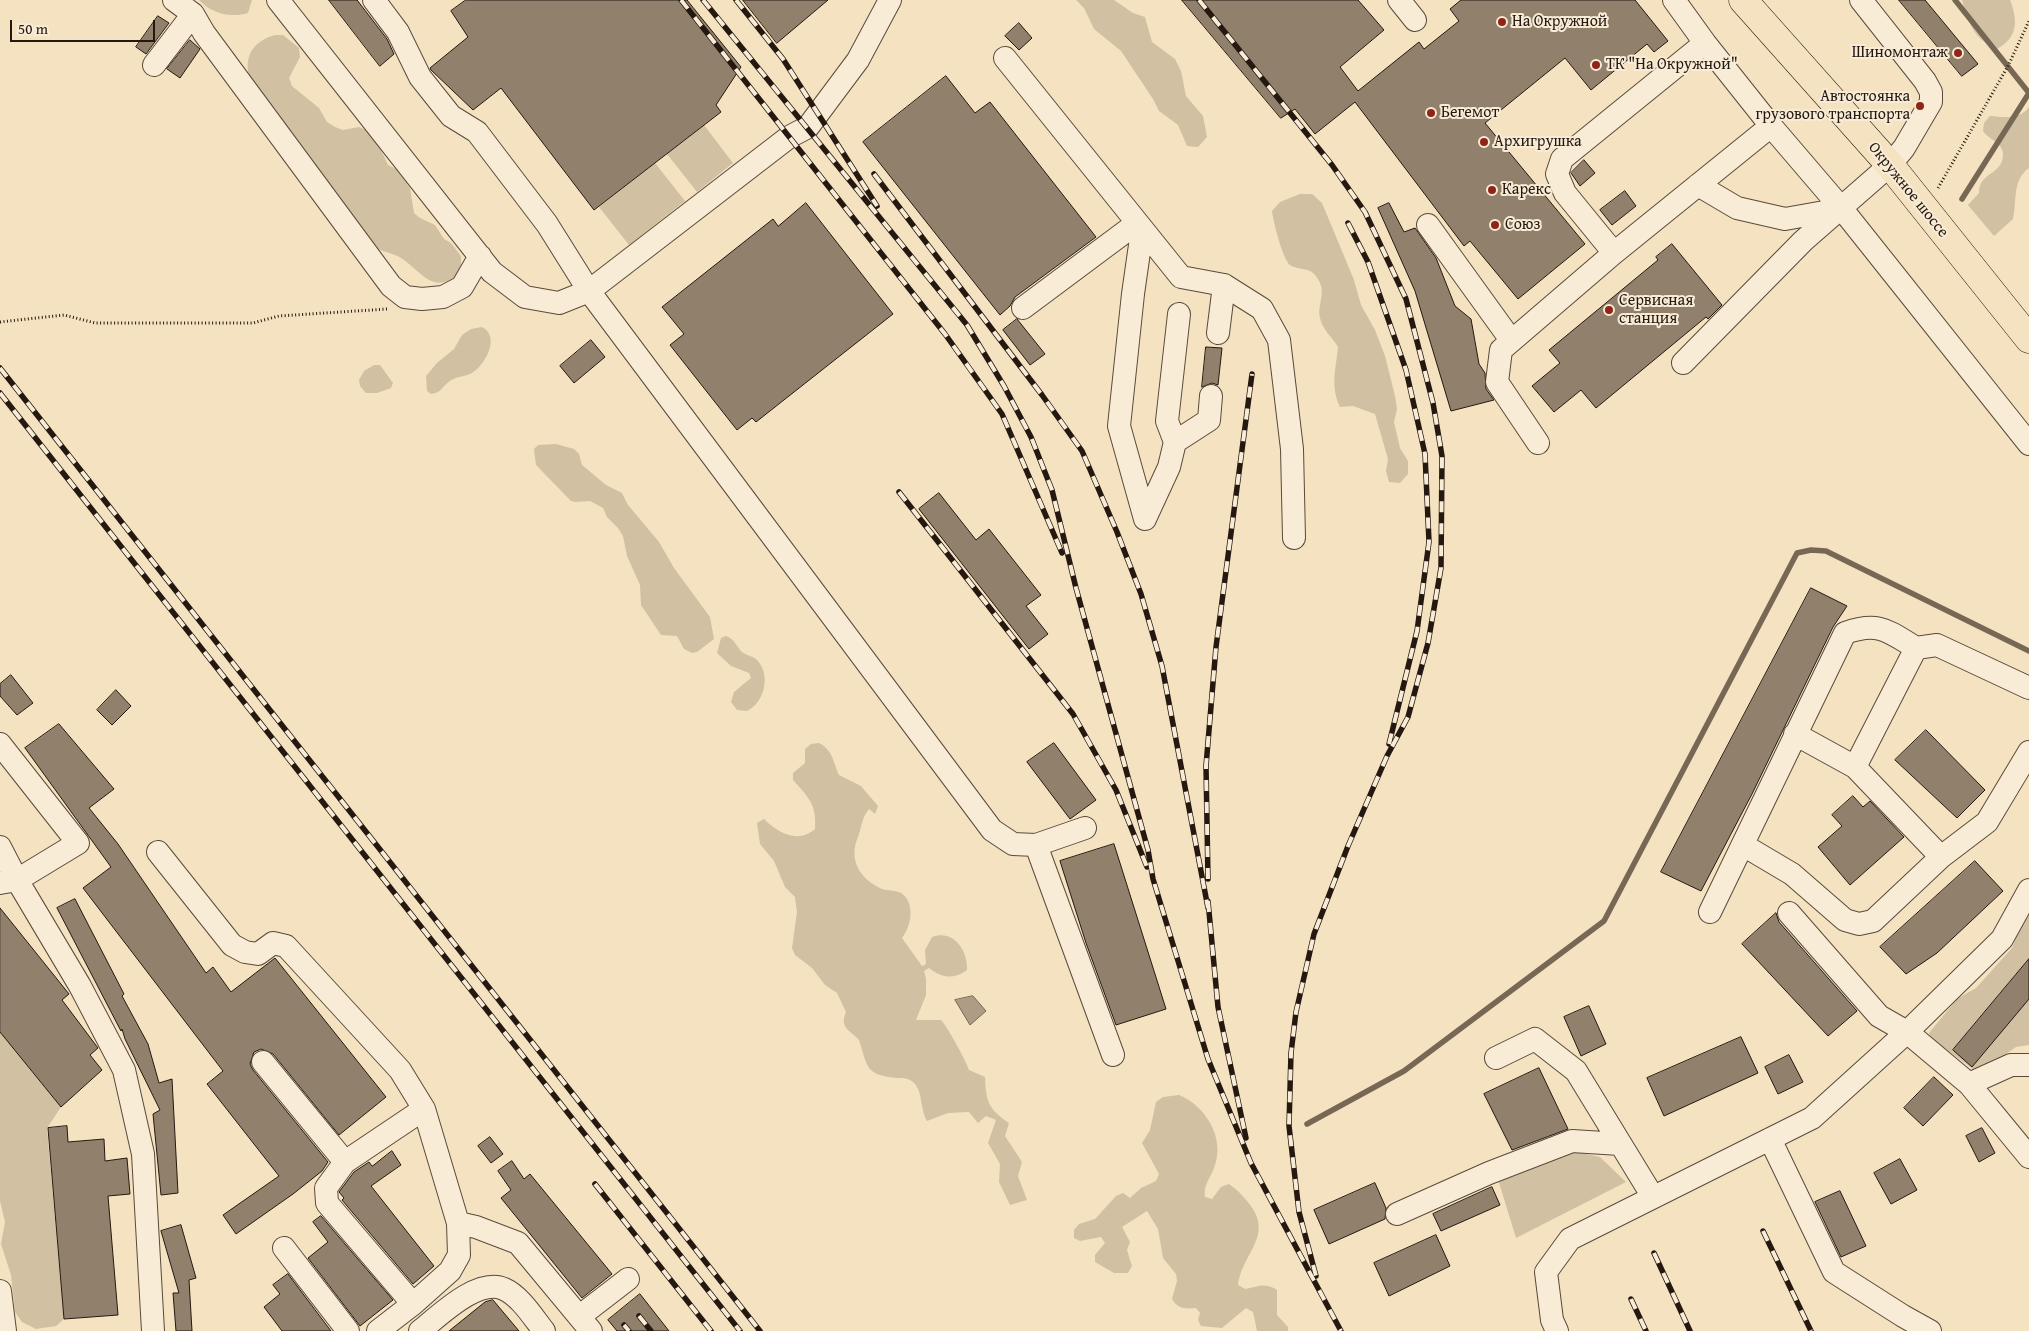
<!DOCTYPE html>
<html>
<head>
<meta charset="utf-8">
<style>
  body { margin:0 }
  #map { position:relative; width:2029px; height:1331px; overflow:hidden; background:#f5e2c0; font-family:"Gentium Book Plus",serif }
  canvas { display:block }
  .scale { position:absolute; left:10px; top:20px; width:145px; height:22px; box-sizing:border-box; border:2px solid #251810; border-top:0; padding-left:6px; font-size:15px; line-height:18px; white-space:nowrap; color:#251810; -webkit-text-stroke:4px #f8ecd6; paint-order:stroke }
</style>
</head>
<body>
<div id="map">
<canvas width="2029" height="1331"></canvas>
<div class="scale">50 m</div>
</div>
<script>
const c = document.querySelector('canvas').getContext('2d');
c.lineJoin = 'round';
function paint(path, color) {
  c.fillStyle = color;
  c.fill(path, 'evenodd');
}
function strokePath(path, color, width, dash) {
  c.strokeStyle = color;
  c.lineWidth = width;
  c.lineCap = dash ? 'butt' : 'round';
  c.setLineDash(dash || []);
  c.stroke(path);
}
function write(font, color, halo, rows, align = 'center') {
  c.font = font + ' "Gentium Book Plus",serif';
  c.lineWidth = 4;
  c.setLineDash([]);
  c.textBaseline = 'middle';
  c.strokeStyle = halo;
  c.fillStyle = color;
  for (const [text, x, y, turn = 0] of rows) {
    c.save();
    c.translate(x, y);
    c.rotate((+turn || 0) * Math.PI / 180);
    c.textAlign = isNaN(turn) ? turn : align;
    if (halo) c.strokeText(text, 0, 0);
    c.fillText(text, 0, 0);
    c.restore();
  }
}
const green = new Path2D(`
  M199,0H252L248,13C231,18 212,14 199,0Z
  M1076,0H1114L1133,13L1145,17L1152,42L1175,59L1181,71L1186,96L1203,116L1207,137L1198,147L1187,146L1178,125L1159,111L1153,99L1121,51L1094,29L1084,8Z
  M1962,0H2010C2018,20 2018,38 1997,49C1973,39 1969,23 1962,0Z
  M275,35H283L299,48L300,57L289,78L292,86L319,108L327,122L335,127L343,130L359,127L366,130L381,150L388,165L396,169L410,188L414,213L420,218L435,225L444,239L451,243L461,256V272C434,297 422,272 401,258C393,253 381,251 372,247L249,76C244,55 254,41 275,35Z
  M2029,107V168C2012,180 2017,201 2013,219L1994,236L1968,205L1979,193C1979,171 2003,176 2003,154C2003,143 1989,140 1983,131L1984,123L1990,116C2004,117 2020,120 2029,107Z
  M704,125L733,163L697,192L667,154Z
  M655,163L685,201L629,245L599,207Z
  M1300,194H1312L1322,203L1354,280L1361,305L1375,330L1385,356L1395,396L1397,409L1394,422L1400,448L1408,461V474L1400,483L1389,482L1386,471L1388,459L1375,414L1353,406L1340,407C1330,386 1336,369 1338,347C1332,337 1322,329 1320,318C1317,305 1326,294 1319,281C1311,265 1302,272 1290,265C1283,260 1273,221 1272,211L1280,202Z
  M482,327C501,337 485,365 472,373C465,377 456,376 450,381C442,386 442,393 431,394L427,391L426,376L437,363L454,349L462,335L471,329Z
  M374,365H380L393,383L391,388L377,393H366L360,386L359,380L364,371Z
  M556,444L574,449L579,454L582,465L606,485L622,493L628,505L659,542L674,568L710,617L714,639L697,652L692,653L684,649L677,636L661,635L641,605L640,585L627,556L623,536L618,528L607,517L603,508L590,501L575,502L571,501L536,465L534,449L538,445Z
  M726,636C736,640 735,645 742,652C747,656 754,656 758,661C771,676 764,703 747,711L737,710L731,702L734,692L751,678L749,673L731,666L717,653L721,638Z
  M819,743C833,750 833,762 839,775L861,786L878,806L875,814L869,809C861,819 862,827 858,837C848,860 860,879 882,889C888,891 896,890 901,893C916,903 911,927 902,938L922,966L926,964L925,950L932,937C953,929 968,950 967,970C953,980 942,978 929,968L924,971L926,979V995L916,1020H941C947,1026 966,1061 969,1070L985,1077C986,1101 988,1109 1009,1123L1005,1136L1022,1162L1018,1176L1027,1200L1010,1205L999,1182L1000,1164L988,1143L996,1120L986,1116L978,1123L969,1112L948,1113L927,1121C920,1110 923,1090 913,1082C908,1078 903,1078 898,1078C865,1075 868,1068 859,1040C850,1030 839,1028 846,1012L837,993L825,985L812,968L795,955L792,948L797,912L795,897L785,887L774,861L760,844L757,823L764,819C778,833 798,844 815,829C817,804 808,797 793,780V773L805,763V749L811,744Z
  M2029,914V1045L2016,1047L1989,1066L1973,1069L1931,1038L1929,1033L1957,999L1976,988L2012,948L2024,917Z
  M0,1032L61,1107L47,1128L64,1319L56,1326L36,1329L22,1322L15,1312L11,1275L1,1244L5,1222L0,1201Z
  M1179,1095C1206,1106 1226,1139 1214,1168C1210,1179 1203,1185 1205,1197L1212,1199L1221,1187L1229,1184C1239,1191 1246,1199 1253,1209C1271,1238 1241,1256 1238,1285L1245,1289C1259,1287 1264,1282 1277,1290V1315L1288,1327V1331H1257L1253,1312L1246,1308L1222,1328L1201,1326L1198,1320L1200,1313L1196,1308C1185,1309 1178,1309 1172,1299L1177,1281L1176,1274L1163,1258L1158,1229L1147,1211L1122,1227L1130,1242L1127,1250L1132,1266L1128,1273H1114L1095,1262V1255L1105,1243L1101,1237L1080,1241L1074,1238V1230L1079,1224L1095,1219L1116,1196L1123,1193L1130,1198L1141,1188L1156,1181L1159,1174L1142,1143L1150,1130L1156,1102L1163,1097Z
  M1577,1152L1600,1157L1626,1182L1516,1238L1497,1176Z`);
const water = new Path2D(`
  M973,996L986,1011L970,1025L955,1000Z`);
const stream = new Path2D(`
  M1955,0L2029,93
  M1962,199L2029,93
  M1307,1124L1404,1071L1604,921L1797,553L1811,550L1826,551L2029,651`);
const building = new Path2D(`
  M329,0H357L387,39L394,54L380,66Z
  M466,0H687L741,67L716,105L721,112L594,210L501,88L473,110L431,70L430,68L468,37L451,11Z
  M743,0H828L777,43Z
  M1182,0H1358L1384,30L1340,67L1358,91L1419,42L1424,49L1459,21L1450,9L1461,0H1635L1668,41L1654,52L1647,44L1591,90L1565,58L1485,123L1585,244L1518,299L1470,241L1464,246L1355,102L1315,134L1295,109L1281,118Z
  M1899,0H1925L1978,64L1962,76Z
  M158,16L169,23L146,54L136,47Z
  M1019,23L1032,38L1019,50L1005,36Z
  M190,40L200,49L180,78L167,69Z
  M946,76L975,113L990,102L1096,237L1015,297L1010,306L1000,315L863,142Z
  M1584,160L1595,173L1580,186L1571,173Z
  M1625,191L1636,206L1612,225L1600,210Z
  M806,203L893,314L756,422L752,418L737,430L670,345L684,334L662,307L773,219L778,226Z
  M1389,203L1404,232L1415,228L1436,258L1455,306L1471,319L1479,364L1485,373L1486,389L1494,400L1451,411L1415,291L1378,208Z
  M1672,244L1722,305L1708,319L1706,317L1596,408L1581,390L1554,412L1532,386L1560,363L1549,350L1658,260L1656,257Z
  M1017,319L1045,354L1030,365L1003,330Z
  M591,340L605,357L574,383L560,366Z
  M1206,347L1222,348L1218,385L1212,383L1202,387Z
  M939,493L976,540L989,529L1041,595L1026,606L1048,634L1029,649L919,509Z
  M1811,588L1847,606L1833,627L1752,794L1701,891L1661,872Z
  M11,675L33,703L17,715L0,696V684Z
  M116,690L131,706L112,725L97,710Z
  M59,724L114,789L89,808L118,844L206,973L213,967L231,992L275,958L386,1097L339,1135L273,1054L261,1049L254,1052L250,1064L253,1070L328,1162L322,1171L293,1194L236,1234L223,1215L279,1176L207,1084L223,1071L83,888L111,867L25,748Z
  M1926,730L1985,790L1957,818L1895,760Z
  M1054,743L1096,800L1070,819L1027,762Z
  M1853,796L1863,807L1870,801L1904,837L1850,885L1818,847L1842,826L1832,815Z
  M1114,844L1166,1009L1116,1025L1086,943L1060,861Z
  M1975,861L2003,891L1937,953L1906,974L1880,947Z
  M75,899L124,994L122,996L148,1044L159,1083L172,1079L178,1193L161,1195L153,1114L160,1110L125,1039L122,1029L121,1031L57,908Z
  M0,908L69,994L62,1000L98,1048L90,1055L102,1070L61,1107L0,1032Z
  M1776,913L1779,922L1857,1011L1828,1036L1742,944Z
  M2029,959V999L1972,1067L1953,1050Z
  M1589,1006L1606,1044L1581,1056L1564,1017Z
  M1741,1037L1758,1073L1664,1116L1647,1078Z
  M1789,1055L1803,1082L1778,1094L1765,1067Z
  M1539,1068L1568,1129L1512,1150L1484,1094Z
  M1934,1077L1953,1095L1923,1126L1904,1108Z
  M67,1126L68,1142L104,1139L105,1161L127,1158L130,1194L108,1196L118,1315L64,1319L48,1128Z
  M1982,1128L1995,1153L1979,1162L1966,1136Z
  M490,1137L503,1154L491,1163L478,1146Z
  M392,1151L401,1165L371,1186L434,1266L413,1284L342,1200L344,1198L339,1192L354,1172L369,1162L372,1166Z
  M1900,1159L1917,1190L1891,1204L1874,1173Z
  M512,1161L524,1179L530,1174L612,1274L582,1298L501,1198L511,1190L498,1171Z
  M1375,1183L1386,1208L1385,1219L1329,1244L1314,1210Z
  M1492,1187L1500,1205L1441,1231L1433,1214Z
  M1840,1191L1866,1246L1841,1257L1815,1202Z
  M321,1216L393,1300L360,1326L308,1258L328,1242L313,1222Z
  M181,1225L196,1278L189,1280L192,1331H176L173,1293H179L161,1231Z
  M1436,1235L1450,1266L1389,1296L1374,1263Z
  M288,1274L331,1331H282L264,1307L280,1294L273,1285Z
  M640,1294L669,1331H617L608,1320Z
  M493,1300L519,1331H449L485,1302Z`);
const path = new Path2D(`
  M1938,188L2008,66L2029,21
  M0,322L64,315L95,323H253L279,316L387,309`);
const minor = new Path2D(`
  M174,0L193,14L204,33L391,286L405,297L422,299L443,297L462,287L480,256
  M278,0L492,272L525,297L559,303L589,291L789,137L808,127L858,60L890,0
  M374,0L398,32L420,77L451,116L477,132L547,224L589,291L992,830L1013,844L1036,845L1085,828
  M1399,0L1415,20
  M1674,0L1705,43
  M1005,58L1181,277L1224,285L1262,309L1279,340L1292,449L1294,538
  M154,65L193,14
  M1698,185L1737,208L1785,219L1841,209
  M1428,225L1511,340
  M1142,231L1133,294L1119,426L1145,519
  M1614,253L1565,193L1557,174L1562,159L1705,43L1771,126L1842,209L2029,444
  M1023,308L1137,223
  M1218,333L1224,285
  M1683,363L1803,241L1890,165L1904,148L1931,102V92L1925,81L1861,0
  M1175,442L1167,421L1179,314
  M1538,443L1497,382L1501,350L1614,253L1771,126
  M1145,519L1169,467L1175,442L1209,420L1211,396
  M1795,734L1855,767L1941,857
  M0,744L78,843L17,880L0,883
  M1855,767L1916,648
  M1036,845L1113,1055
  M1743,845L1792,874L1845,920L1859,924L1873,921L1941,857L1987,822L2029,752
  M0,847L17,880L80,986L124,1070L143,1154L153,1331
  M158,852L232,945L245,952L258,954L273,943L286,946L400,1070L424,1109L458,1223L459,1255L450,1271L413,1304L378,1331
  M1710,912L1845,633C1879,621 1888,631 1916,648L1937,645L2029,688
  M1789,913L1879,1016L1907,1032L1969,1084L2011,1065H2029
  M1496,1058L1535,1039L1576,1071L1653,1197
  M263,1062L345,1162L424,1109
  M1969,1084L2029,1157
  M1770,1139L1834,1272L1903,1316L1930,1331
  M345,1162L326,1188L327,1203L413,1304
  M1397,1214L1489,1173L1572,1141L1620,1144
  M458,1223L476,1227L518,1243L591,1331
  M284,1248L348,1331
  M0,1291L5,1331
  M580,1316L628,1279
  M420,1331C439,1316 478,1277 504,1289C520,1296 533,1317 544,1331
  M1557,1331L1552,1320L1546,1272L1570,1239L1812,1118L1907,1032L2002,939L2029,890`);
const major = new Path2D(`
  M1743,0L1890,165L2029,339`);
const rail = new Path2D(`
  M681,0L945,334L1002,414L1062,553
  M703,0L967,325L1004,386L1031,437L1052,490L1076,588L1148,850L1153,879L1208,1059L1251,1163L1341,1331
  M736,0L783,59L877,206
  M1199,0L1332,165L1365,212L1406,299L1433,403L1442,456L1441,568L1428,643L1408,717L1387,756L1348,846L1314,934L1296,1012L1291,1053L1289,1126L1299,1212L1316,1276
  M874,174L1042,395L1082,451L1117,532L1141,594L1162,666L1208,908
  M1348,223L1368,262L1406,370L1425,454L1429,542L1417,631L1389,744
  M0,368L760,1331
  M0,393L740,1331
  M899,492L1073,714L1116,790L1147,867
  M1208,879L1206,766L1216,647L1252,374
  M1208,901L1218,1007L1246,1138
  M595,1184L711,1331
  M1763,1231L1811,1331
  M1654,1253L1690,1331
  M1631,1299L1646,1331
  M639,1316L651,1331
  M624,1325L629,1331`);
const markers = [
  [1502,22,5,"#8f2418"],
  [1958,53,5,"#8f2418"],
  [1596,65,5,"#8f2418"],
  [1920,106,5,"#8f2418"],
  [1431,113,5,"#8f2418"],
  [1484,142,5,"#8f2418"],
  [1492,190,5,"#8f2418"],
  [1495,225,5,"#8f2418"],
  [1609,310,5,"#8f2418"]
];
const poiNames = [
  ["На Окружной",1512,22],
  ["Шиномонтаж",1948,53,"right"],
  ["ТК \"На Окружной\"",1606,65],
  ["Автостоянка",1910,97,"right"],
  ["грузового транспорта",1910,115,"right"],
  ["Бегемот",1441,113],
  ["Архигрушка",1494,142],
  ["Карекс",1502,190],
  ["Союз",1505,225],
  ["Сервисная",1619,301],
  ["станция",1619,319]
];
const streetNames = [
  ["Окружное шоссе",1908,190,51]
];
paint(green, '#d2c0a2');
paint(water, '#ae9d84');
strokePath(water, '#776856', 1);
strokePath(stream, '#776856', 5.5);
paint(building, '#91816c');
strokePath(building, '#251810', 1);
strokePath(minor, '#594a3c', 24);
strokePath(major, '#251810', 29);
strokePath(path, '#251810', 3, [1, 2.5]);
strokePath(minor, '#f8ecd6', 22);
strokePath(major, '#f5e2c0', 28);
strokePath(rail, '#251810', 5.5);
strokePath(rail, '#f8ecd6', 4, [11]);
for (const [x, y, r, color] of markers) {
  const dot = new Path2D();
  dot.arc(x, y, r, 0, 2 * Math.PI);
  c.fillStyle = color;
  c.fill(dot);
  strokePath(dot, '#f8ecd6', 2);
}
write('16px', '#251810', '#f8ecd6', poiNames, 'left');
write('16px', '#251810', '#f8ecd6', streetNames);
</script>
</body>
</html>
